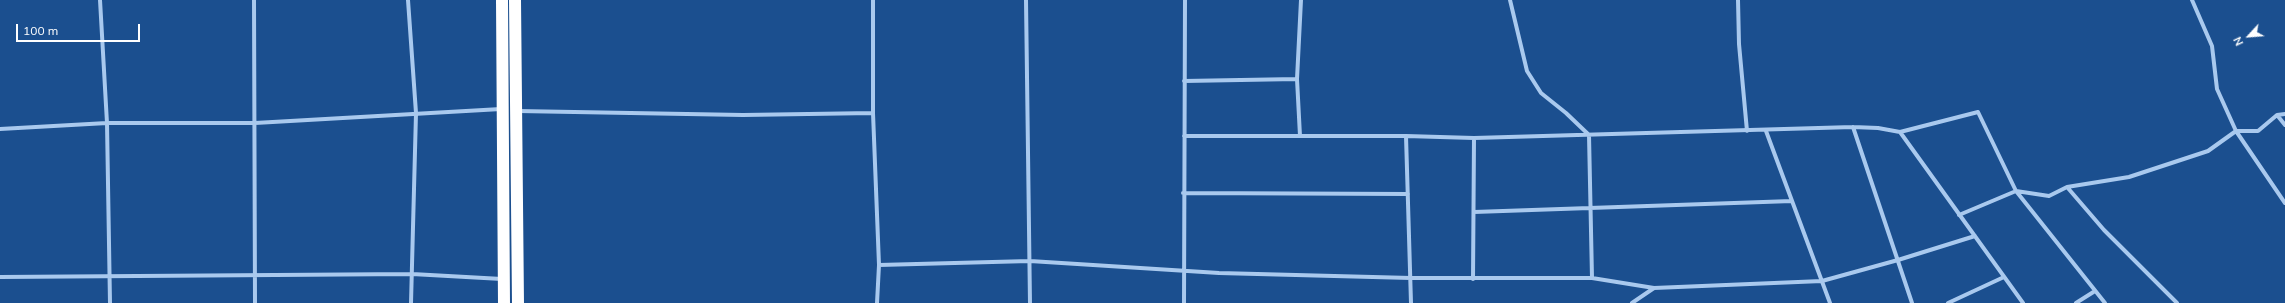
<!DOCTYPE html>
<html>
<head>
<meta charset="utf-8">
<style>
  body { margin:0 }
  #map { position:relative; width:2285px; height:303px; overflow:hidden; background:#1b4f8f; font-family:Mulish,sans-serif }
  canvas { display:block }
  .north { position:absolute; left:2229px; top:16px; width:40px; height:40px; -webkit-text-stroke:3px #1b4f8f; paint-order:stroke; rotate:244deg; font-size:11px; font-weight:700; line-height:16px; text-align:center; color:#fff }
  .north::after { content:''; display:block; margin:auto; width:14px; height:18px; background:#fff; clip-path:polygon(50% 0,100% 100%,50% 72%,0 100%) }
  .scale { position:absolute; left:16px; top:24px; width:124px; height:18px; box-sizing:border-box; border:2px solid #fff; border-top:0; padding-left:5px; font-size:12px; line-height:14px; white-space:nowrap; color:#fff; -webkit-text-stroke:3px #1b4f8f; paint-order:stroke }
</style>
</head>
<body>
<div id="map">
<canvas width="2285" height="303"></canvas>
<div class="north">N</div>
<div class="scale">100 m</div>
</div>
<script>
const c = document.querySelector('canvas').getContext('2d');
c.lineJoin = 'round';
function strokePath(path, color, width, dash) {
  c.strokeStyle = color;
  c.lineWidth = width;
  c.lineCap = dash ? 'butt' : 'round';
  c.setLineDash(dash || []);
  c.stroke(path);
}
const street = new Path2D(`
  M100,0L107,123L110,303
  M254,0L255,303
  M408,0L416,113L411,303
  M873,0V113L879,265L877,303
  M1026,0L1030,303
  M1510,0L1527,71L1541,93L1566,113L1589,135L1592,278
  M1738,0L1739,44L1747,131
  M2192,0L2212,46L2217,89L2236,131L2285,203
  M1184,81L1297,79
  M518,111L743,115L873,113
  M2277,115L2285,125
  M1853,127L1912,303
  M0,129L107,123H255L501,109
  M1766,131L1830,303
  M1900,132L2023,303
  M1184,136H1406L1474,138L1853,127L1878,128L1900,132L1978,112L2016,191L2105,303
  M1300,136L1297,79L1301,0
  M1406,136L1411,303
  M2067,187L2104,230L2177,303
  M1183,193L1408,194
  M1474,212L1792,201
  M1959,215L2016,191L2049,196L2067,187L2129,177L2208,151L2236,131H2258L2277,115L2285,114
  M879,265L1030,261L1219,273L1411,278H1592L1654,288L1822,281L1898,260L1975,236
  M0,277L412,274L502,279
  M1473,279L1474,138
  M1184,303L1185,0
  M1632,303L1654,288
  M1948,303L2004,277
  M2076,303L2095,291`);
const highway = new Path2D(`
  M502,0L504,303
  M515,0L518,303`);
strokePath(street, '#a9c9ee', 4);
strokePath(highway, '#fff', 12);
</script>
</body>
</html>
